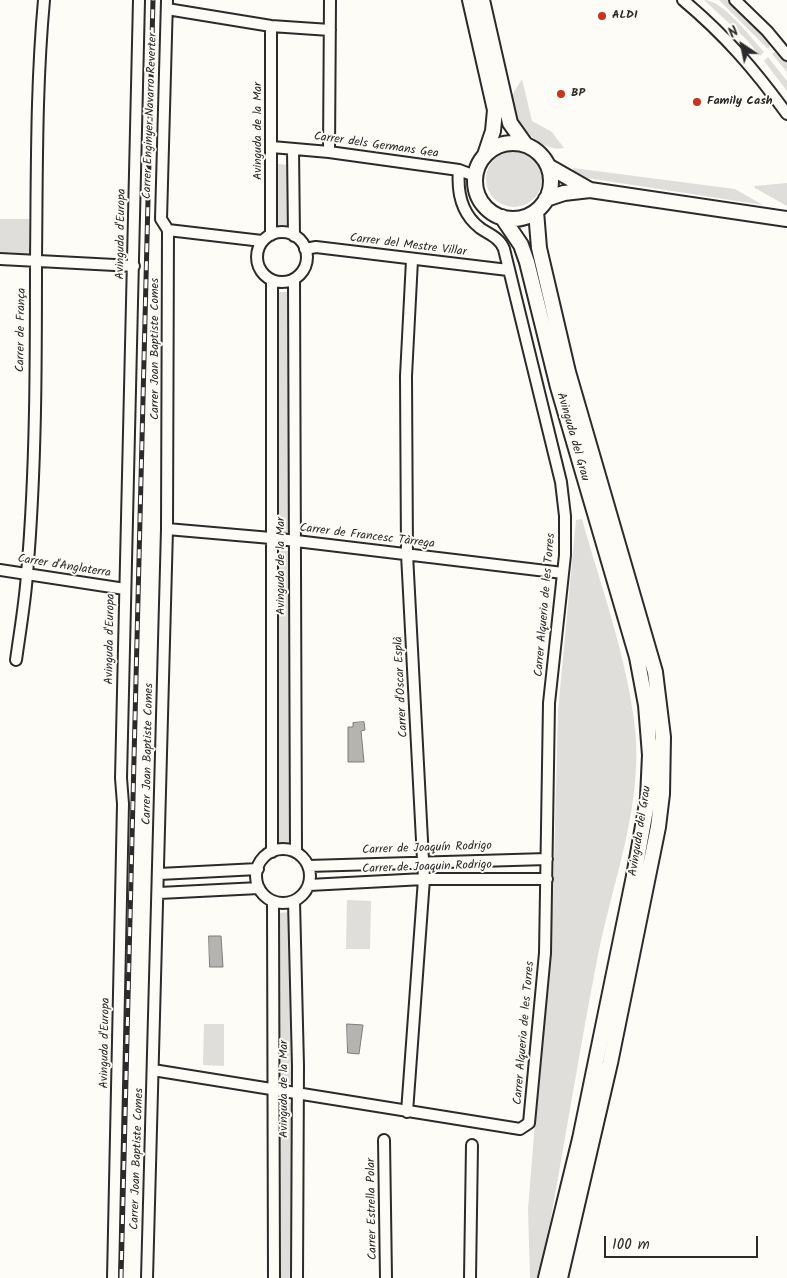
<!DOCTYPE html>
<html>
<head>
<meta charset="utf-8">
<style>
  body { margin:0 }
  #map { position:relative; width:787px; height:1278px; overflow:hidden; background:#fdfcf7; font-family:Kalam,sans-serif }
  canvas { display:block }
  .north { position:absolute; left:717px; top:20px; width:50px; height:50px; -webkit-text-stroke:4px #fdfcf7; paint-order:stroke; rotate:326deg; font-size:14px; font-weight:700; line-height:20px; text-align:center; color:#2b2b2b }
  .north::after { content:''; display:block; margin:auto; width:18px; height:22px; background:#2b2b2b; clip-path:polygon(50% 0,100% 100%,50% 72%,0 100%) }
  .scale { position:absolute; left:604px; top:1236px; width:154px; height:22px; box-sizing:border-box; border:2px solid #2b2b2b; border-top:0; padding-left:6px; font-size:15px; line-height:18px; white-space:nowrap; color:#2b2b2b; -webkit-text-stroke:4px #fdfcf7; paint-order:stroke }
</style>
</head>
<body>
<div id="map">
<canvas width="787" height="1278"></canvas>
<div class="north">N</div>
<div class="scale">100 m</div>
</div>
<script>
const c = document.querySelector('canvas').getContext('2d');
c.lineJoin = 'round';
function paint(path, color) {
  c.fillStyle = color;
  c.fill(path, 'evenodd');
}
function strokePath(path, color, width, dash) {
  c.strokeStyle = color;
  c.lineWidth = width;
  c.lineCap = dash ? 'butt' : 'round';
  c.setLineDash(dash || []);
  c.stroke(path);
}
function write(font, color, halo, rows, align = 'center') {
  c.font = font + ' Kalam,sans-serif';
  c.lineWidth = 4;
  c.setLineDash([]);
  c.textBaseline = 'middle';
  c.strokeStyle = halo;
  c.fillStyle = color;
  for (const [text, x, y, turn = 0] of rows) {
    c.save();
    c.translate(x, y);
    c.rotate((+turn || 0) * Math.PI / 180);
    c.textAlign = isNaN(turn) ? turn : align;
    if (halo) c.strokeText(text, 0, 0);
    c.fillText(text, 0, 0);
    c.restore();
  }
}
const green = new Path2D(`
  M704,0C723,0 751,38 764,52L760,56L747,40Z
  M719,0H731L771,42L769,45L770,47L768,49Z
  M775,52L777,54L780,52L787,62V72L772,54Z
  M768,57L787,81V91L764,61Z
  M522,79L532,121L552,132L564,148C541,153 513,123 512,100C512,93 518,86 522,79Z
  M486 179a28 28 0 1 1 56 0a28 28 0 1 1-56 0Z
  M277,164L290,165V228L277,226Z
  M573,168L735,189L763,205L581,177L572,173Z
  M787,183V206L755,188L754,186Z
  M0,219H29L30,256L0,254Z
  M276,292H291L289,533H277Z
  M582,519C601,587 627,657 635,728C643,806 613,880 598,955C580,1047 565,1141 548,1234L539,1278H530L528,1209L553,901L558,711L576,520Z
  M277,551H289L290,847L278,848Z
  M347,900L371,901L370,949H346Z
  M290,912L291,1083H278V913Z
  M204,1024H224V1066L203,1065Z
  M278,1102L291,1103V1278H279Z`);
const water = new Path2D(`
  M364,722L365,730L361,731L364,762H348V727H353V723Z
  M209,936H221L223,967H210Z
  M347,1024L363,1025L359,1054L348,1053Z`);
const minor = new Path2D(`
  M167,0L161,219L168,230
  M683,0C725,35 755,70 787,114
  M735,0L767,31L787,55
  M167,9L271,26L330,30
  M272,147L329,152L459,170L475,176
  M293,149L294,236
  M329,152L330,0
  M168,230L262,241
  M257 257a25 25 0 1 1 50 0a25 25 0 1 1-50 0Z
  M271,235V26
  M305,249L316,247L508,270
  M0,259L134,266
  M294,279L296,852
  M272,280V852
  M167,529L271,538L563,573
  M0,570L125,589
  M16,660C20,631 25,603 27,574C36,470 36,364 36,260C37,173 36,87 44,0
  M256 876a27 27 0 1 1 54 0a27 27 0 1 1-54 0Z
  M308,866L547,859
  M159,874L258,869
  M309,885L424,879H547
  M159,893L259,888
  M273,901L274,1278
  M294,901L298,1066L297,1278
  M153,1070L520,1129L529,1123L545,953L549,703L565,555V516L561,482L504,249C500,238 490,235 480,228C462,214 457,192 459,170
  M407,1112L424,879L407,554L406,376L412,260
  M384,1140L386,1278
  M113,1278L123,804L121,778L139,0
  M147,1278L167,529L168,230
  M470,1278L472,1145`);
const secondary = new Path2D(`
  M470,0L495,110L493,131L485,155
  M482,0L510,123L525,144
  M475 181a38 38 0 1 1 76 0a38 38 0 1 1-76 0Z
  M548,166L590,190
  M546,199L564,193L590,190L787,219
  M536,211L539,248L568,372L655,672L663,737L662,794L658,827L610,1063L560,1278
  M502,217L521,245L527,262L558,387L637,657L646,705L650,755L648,798L634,876L580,1139L546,1278`);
const rail = new Path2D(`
  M121,1278L153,0`);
const markers = [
  [602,16,5,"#c8321e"],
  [561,94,5,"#c8321e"],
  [697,102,5,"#c8321e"]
];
const poiNames = [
  ["ALDI",612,16],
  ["BP",571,94],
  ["Family Cash",707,102]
];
const streetNames = [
  ["Carrer Enginyer Navarro Reverter",151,116,-88],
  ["Avinguda de la Mar",259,131,-90],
  ["Carrer dels Germans Gea",376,146,8],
  ["Avinguda d'Europa",122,234,-89],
  ["Carrer del Mestre Villar",408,246,7],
  ["Carrer de França",22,330,-89],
  ["Carrer Joan Baptiste Comes",156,349,-90],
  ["Avinguda del Grau",572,437,74],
  ["Carrer de Francesc Tàrrega",367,537,7],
  ["Avinguda de la Mar",282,566,-90],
  ["Carrer d'Anglaterra",64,567,9],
  ["Carrer Alqueria de les Torres",546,605,-85],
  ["Avinguda d'Europa",111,639,-89],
  ["Carrer d'Oscar Esplà",402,687,-93],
  ["Carrer Joan Baptiste Comes",149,754,-89],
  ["Avinguda del Grau",641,831,-81],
  ["Carrer de Joaquín Rodrigo",427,849,-2],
  ["Carrer de Joaquin Rodrigo",427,868,-2],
  ["Carrer Alqueria de les Torres",525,1033,-85],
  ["Avinguda d'Europa",106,1043,-89],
  ["Avinguda de la Mar",285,1089,-90],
  ["Carrer Joan Baptiste Comes",138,1159,-88],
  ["Carrer Estrella Polar",373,1209,-91]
];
paint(green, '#dfdeda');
paint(water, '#b5b4b1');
strokePath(water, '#7e7d7b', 1);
strokePath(minor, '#2b2b2b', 14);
strokePath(secondary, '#2b2b2b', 18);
strokePath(minor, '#fdfcf7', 10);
strokePath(secondary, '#fdfcf7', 14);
strokePath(rail, '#2b2b2b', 5);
strokePath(rail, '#fdfcf7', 3, [9]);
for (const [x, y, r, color] of markers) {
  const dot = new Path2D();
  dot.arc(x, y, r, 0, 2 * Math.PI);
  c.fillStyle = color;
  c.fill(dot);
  strokePath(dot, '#fdfcf7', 2);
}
write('bold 12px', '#2b2b2b', '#fdfcf7', poiNames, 'left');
write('12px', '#2b2b2b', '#fdfcf7', streetNames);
</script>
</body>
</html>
